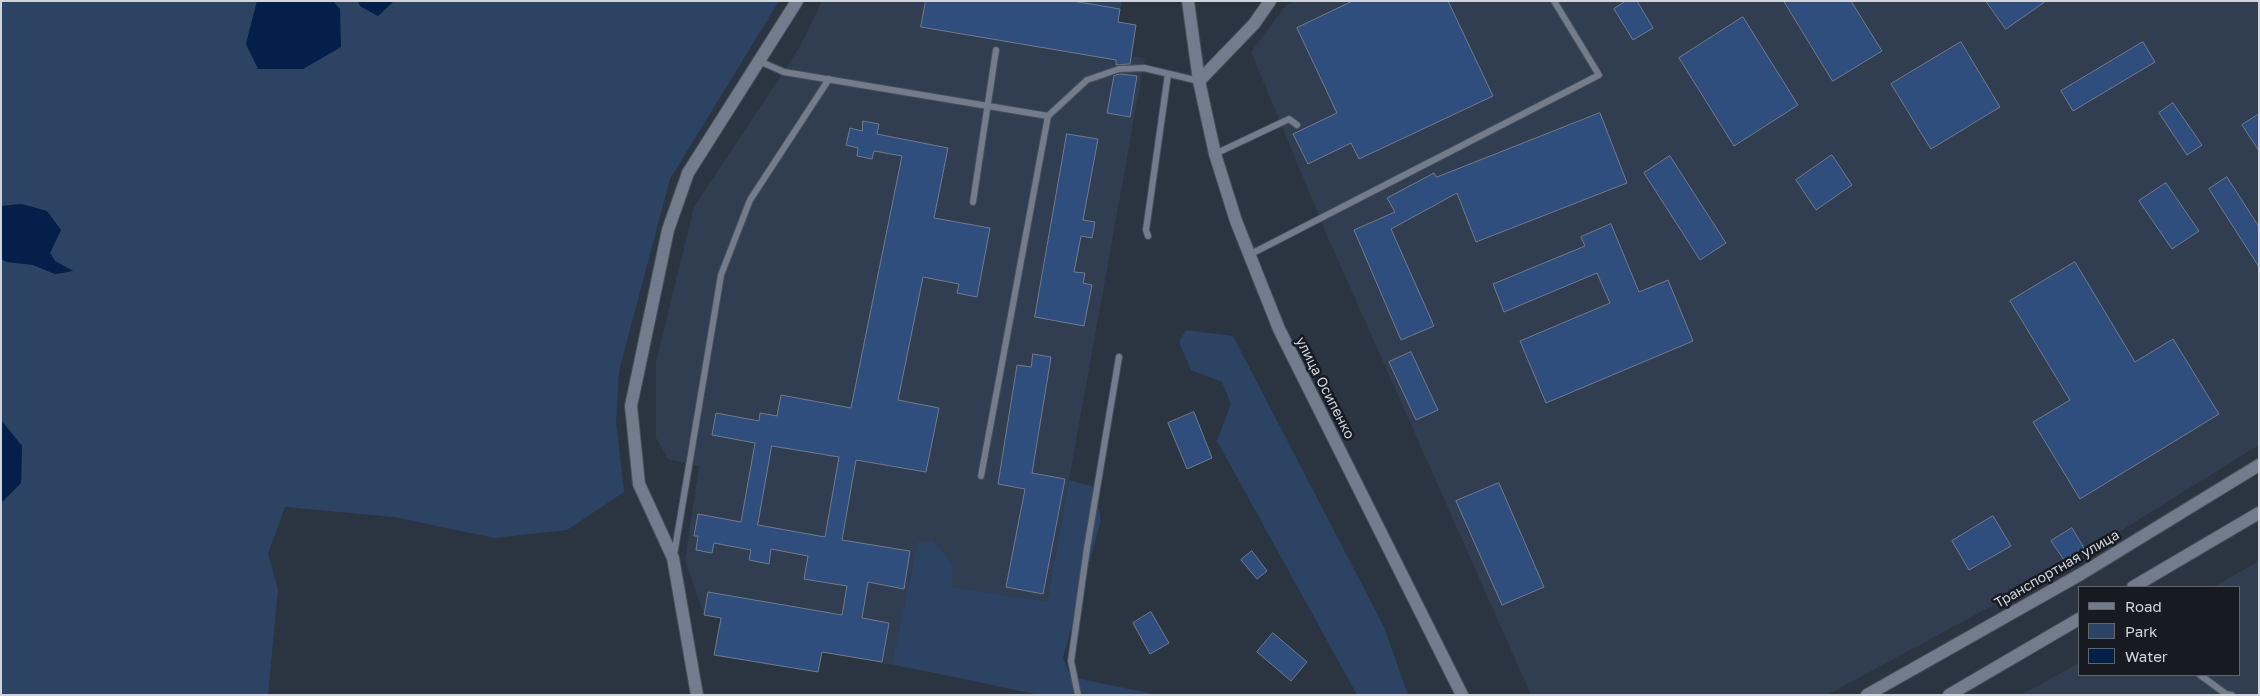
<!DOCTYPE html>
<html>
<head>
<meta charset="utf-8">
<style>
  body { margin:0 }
  #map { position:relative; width:2260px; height:696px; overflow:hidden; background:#2b3441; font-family:"Golos Text",sans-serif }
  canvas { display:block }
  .frame { position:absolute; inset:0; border:2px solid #cfd4dd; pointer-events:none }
  .legend { position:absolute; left:2078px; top:586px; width:162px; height:90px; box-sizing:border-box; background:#171b21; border:1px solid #61656c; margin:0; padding:6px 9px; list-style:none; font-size:15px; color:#cfd4dd }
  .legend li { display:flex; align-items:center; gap:10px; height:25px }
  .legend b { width:25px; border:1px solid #61656c }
</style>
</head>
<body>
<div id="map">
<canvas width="2260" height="696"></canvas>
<div class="frame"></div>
<ul class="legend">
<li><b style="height:6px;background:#727c8c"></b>Road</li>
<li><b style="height:14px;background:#2d4364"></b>Park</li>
<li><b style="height:14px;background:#031f4a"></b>Water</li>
</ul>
</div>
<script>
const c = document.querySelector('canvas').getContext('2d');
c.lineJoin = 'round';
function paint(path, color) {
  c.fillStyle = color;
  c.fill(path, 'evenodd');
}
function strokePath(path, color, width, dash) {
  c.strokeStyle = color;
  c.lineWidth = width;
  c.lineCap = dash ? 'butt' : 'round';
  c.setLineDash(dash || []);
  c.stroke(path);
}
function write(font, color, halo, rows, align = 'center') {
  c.font = font + ' "Golos Text",sans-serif';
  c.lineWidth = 5;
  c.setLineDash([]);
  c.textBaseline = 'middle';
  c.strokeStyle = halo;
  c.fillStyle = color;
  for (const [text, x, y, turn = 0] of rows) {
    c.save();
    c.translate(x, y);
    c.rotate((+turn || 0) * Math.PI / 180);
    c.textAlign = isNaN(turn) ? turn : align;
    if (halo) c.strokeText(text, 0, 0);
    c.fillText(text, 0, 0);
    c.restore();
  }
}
const built = new Path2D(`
  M822,1H1073L1120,9L1118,22L1136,25L1131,56L1145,58L1031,691L822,652L818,672L714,655L721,618L704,615L685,561L699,466L668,459L656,438V362L694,207L799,48Z
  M1294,1H2259V445L2051,574L1827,695H1531L1329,240L1251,52L1286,5Z
  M2259,561V695H2021L2079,663V675H2239V587H2213Z`);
const green = new Path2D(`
  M1,1H257L246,44L340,10L333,1H358L360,6L378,16L394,1H779L670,179L619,371L616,421L624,492L567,530L494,538L394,517L285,507L268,554L278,589L268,695H1V503L21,483L22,446L1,420V259L7,262L33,265L55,274L73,271L55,261L50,253L61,230L22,204L1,206Z
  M1073,1H1122L1120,9Z
  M1186,330L1233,336L1384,627L1408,695H1357L1217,441L1231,404L1222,382L1191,370L1179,342Z
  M1069,480L1094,487L1101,520L1063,658L1071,677L1158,695H1040L892,664L918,542L933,540L952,565V587L1047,602Z`);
const water = new Path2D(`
  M257,1H333L340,9L341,47L303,69H258L246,44Z
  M358,1H394L378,16L360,6Z
  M22,204L47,211L61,230L50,253L55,261L73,271L55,274L33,265L7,262L1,259V206Z
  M1,420L22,446L21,483L1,503Z`);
const building = new Path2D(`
  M926,1H1073L1120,9L1118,22L1136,25L1130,64L1116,65V60L921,27Z
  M1353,1H1448L1493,96L1359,159L1351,143L1308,164L1293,134L1337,113L1297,28Z
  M1626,1H1637L1653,28L1633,40L1614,9Z
  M1784,1H1851L1882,51L1833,81Z
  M1986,1H2046L2006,29Z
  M1743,17L1798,105L1734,146L1679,58Z
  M1961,42L2000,107L1931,149L1891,84Z
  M2143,42L2155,62L2073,111L2061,91Z
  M1120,74L1137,76L1130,117L1107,113L1114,76Z
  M2173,103L2202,145L2187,155L2159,113Z
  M1600,113L1627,183L1476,242L1457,193L1391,229L1434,326L1401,340L1354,230L1395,212L1387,198L1434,173L1436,177Z
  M2259,114V151L2242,125Z
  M863,121L879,124L877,134L948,148L934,218L990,228L977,297L957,293L959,284L923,277L898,400L939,408L926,472L856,460L842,540L910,551L904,589L868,582L862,618L889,623L882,662L822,652L818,672L714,655L721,618L704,615L708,592L842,615L847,586L804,579L808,556L771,549L769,564L749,560L751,550L714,543L712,553L696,550L698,536H694L698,514L741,522L755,443L712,435L716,413L759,421L760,413L777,416L781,395L851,408L902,156L874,151L872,159L857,156L858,148L846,145L850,128L862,131ZM772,446L839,457L825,537L758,525Z
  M1067,134L1098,139L1083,220L1095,222L1092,238L1081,236L1074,272L1085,273L1083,283L1092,285L1084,326L1035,317Z
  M1832,155L1852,185L1816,210L1796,180Z
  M1670,156L1726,243L1700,260L1644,173Z
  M2227,177L2259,227V267L2209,189Z
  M2166,183L2199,231L2172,249L2139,201Z
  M1611,224L1639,292L1668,280L1693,341L1546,403L1520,341L1610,303L1597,273L1504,312L1493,284L1585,246L1581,237Z
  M2075,262L2135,362L2173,339L2219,414L2080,499L2033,422L2070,400L2010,301Z
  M1411,352L1438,410L1416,420L1389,362Z
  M1033,354L1051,357L1032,473L1065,479L1043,594L1006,587L1025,489L998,484L1017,365L1031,367Z
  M1194,412L1212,458L1187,469L1168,423Z
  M1499,483L1544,587L1502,605L1456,501Z
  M1993,516L2011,546L1969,570L1952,541Z
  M2072,528L2084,548L2064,560L2051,541Z
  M1252,551L1267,571L1257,579L1241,560Z
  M1151,612L1169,643L1150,654L1133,623Z
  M1273,633L1307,662L1291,681L1257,652Z`);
const service = new Path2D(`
  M759,61L784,72L1048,116
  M1215,154L1289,119L1297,125
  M973,202L996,50
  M1148,236L1146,230L1168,74
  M1249,255L1599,75L1554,1
  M981,476L1048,116L1087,80L1119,69L1144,68L1199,81
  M674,555L721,275L750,200L829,79
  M2200,675L2226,694L2232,695
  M1078,695L1071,661L1087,548L1119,357`);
const minor = new Path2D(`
  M1199,81L1254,24L1270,1
  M697,695L673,558L639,484L631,406L668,230L688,173L797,1`);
const tertiary = new Path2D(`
  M2133,587L2259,513
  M1867,695L2081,574L2259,465
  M1949,695L2079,619`);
const secondary = new Path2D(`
  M1188,1L1199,81L1215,154L1236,221L1279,329L1462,695`);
const streetNames = [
  ["улица Осипенко",1325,388,63],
  ["Транспортная улица",2057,569,-30]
];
paint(built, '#313d50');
paint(green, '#2d4364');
paint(water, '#031f4a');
paint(building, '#2f4d7d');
strokePath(building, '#717c8b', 1);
strokePath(service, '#484f5b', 8);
strokePath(minor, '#484f5b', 14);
strokePath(tertiary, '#484f5b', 14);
strokePath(secondary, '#484f5b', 14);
strokePath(service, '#727c8c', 6);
strokePath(minor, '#727c8c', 12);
strokePath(tertiary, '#727c8c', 12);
strokePath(secondary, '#727c8c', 12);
write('14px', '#cfd4dd', '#171b21', streetNames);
</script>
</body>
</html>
